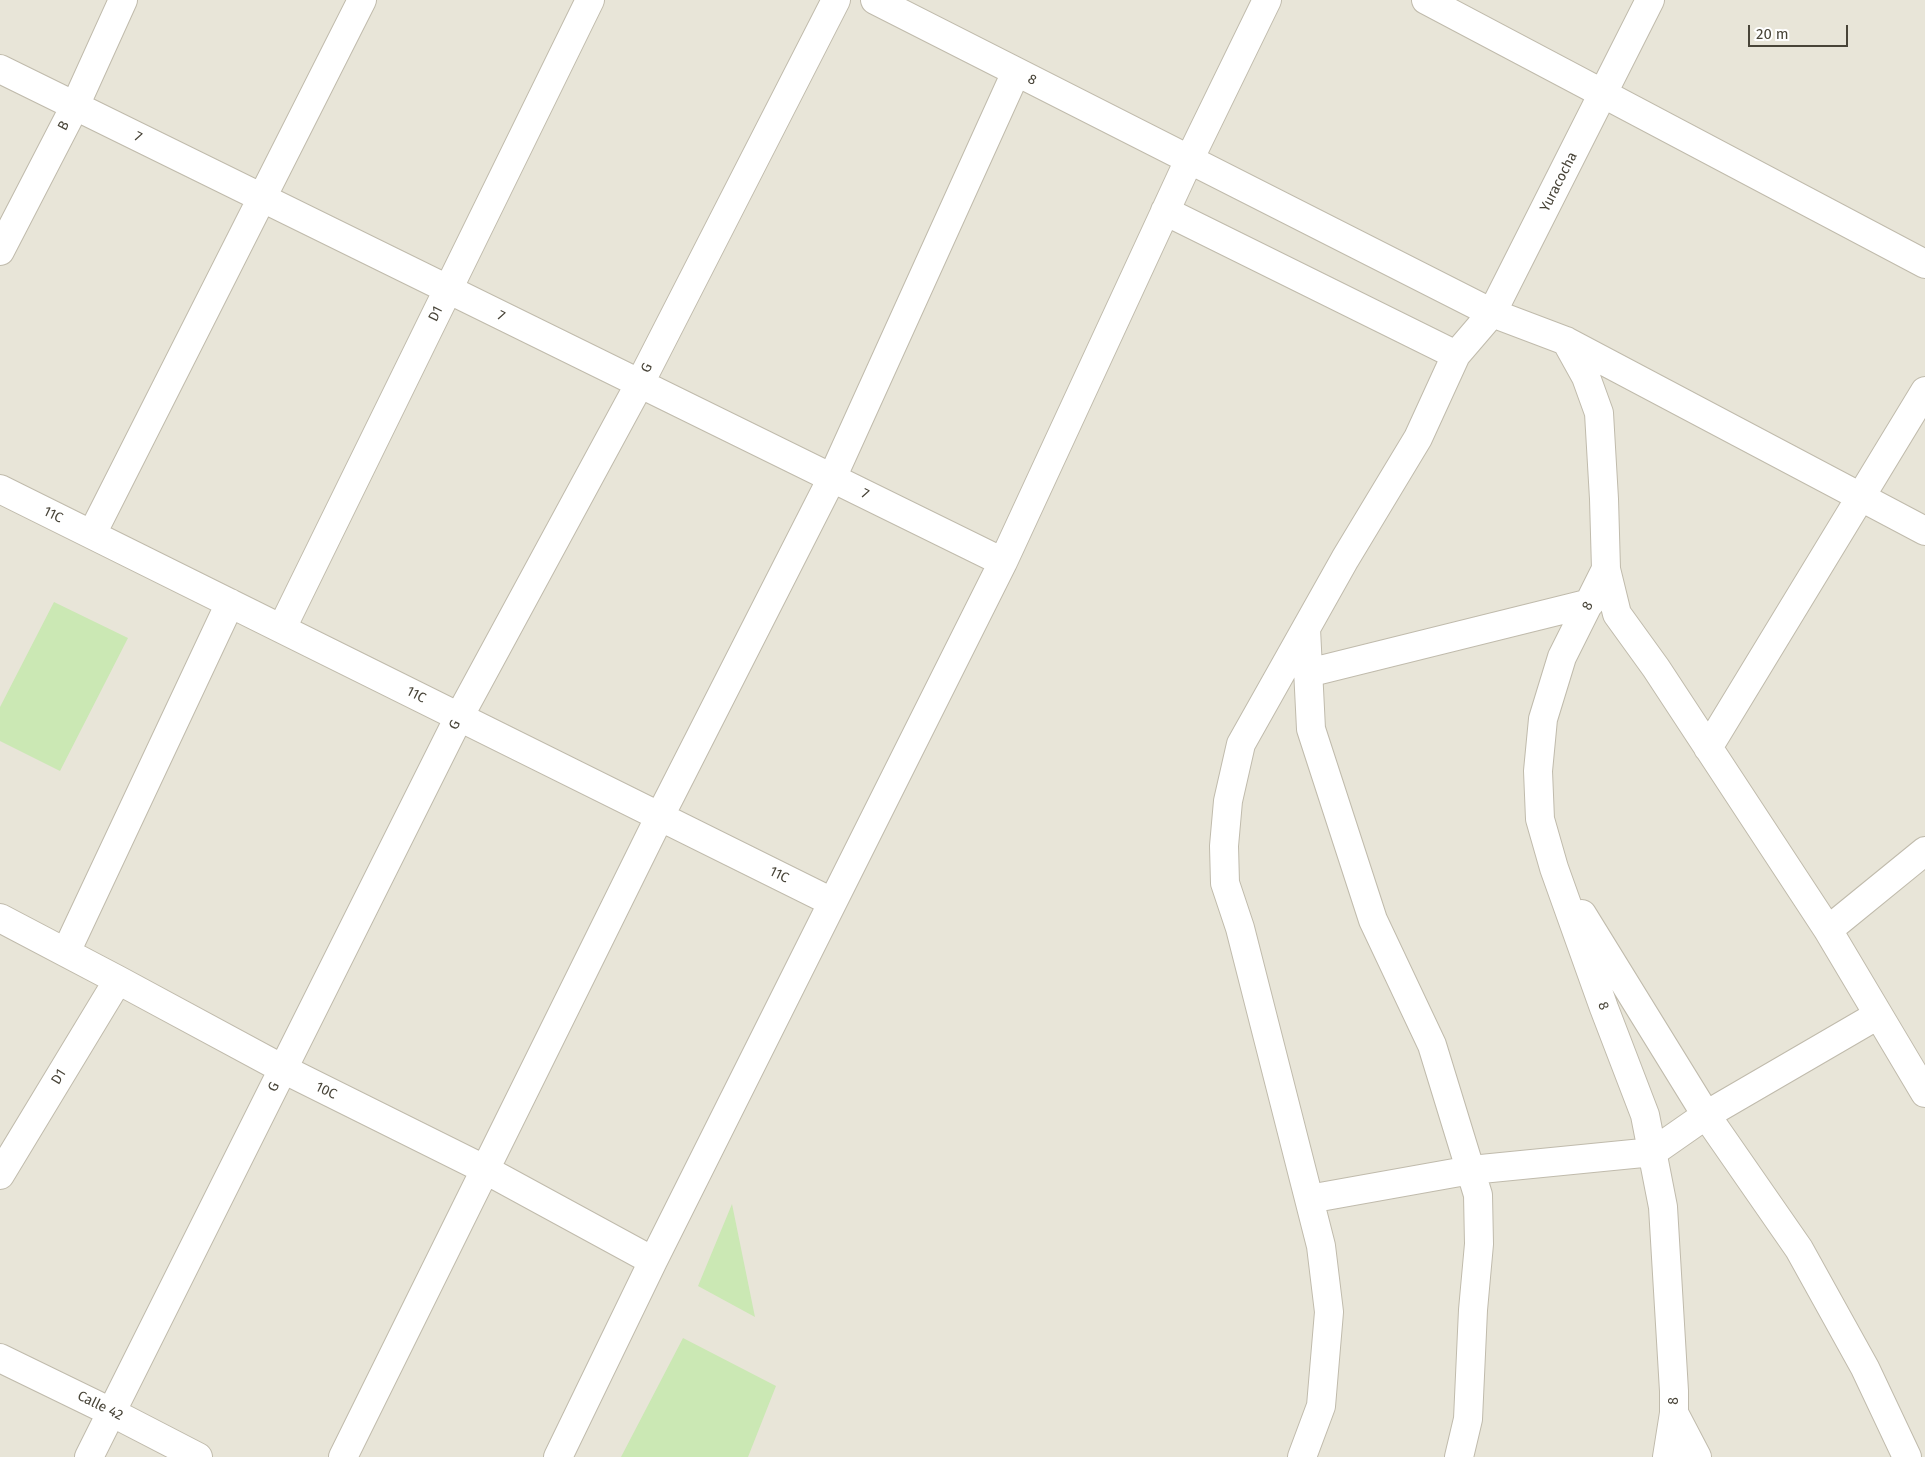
<!DOCTYPE html>
<html>
<head>
<meta charset="utf-8">
<style>
  body { margin:0 }
  #map { position:relative; width:1925px; height:1457px; overflow:hidden; background:#f5f2ea; font-family:"Fira Sans",sans-serif }
  canvas { display:block }
  .scale { position:absolute; left:1748px; top:25px; width:100px; height:22px; box-sizing:border-box; border:2px solid #484438; border-top:0; padding-left:6px; font-size:15px; line-height:18px; white-space:nowrap; color:#484438; -webkit-text-stroke:4px #fff; paint-order:stroke }
</style>
</head>
<body>
<div id="map">
<canvas width="1925" height="1457"></canvas>
<div class="scale">20 m</div>
</div>
<script>
const c = document.querySelector('canvas').getContext('2d');
c.lineJoin = 'round';
function paint(path, color) {
  c.fillStyle = color;
  c.fill(path, 'evenodd');
}
function strokePath(path, color, width, dash) {
  c.strokeStyle = color;
  c.lineWidth = width;
  c.lineCap = dash ? 'butt' : 'round';
  c.setLineDash(dash || []);
  c.stroke(path);
}
function write(font, color, halo, rows, align = 'center') {
  c.font = font + ' "Fira Sans",sans-serif';
  c.lineWidth = 4;
  c.setLineDash([]);
  c.textBaseline = 'middle';
  c.strokeStyle = halo;
  c.fillStyle = color;
  for (const [text, x, y, turn = 0] of rows) {
    c.save();
    c.translate(x, y);
    c.rotate((+turn || 0) * Math.PI / 180);
    c.textAlign = isNaN(turn) ? turn : align;
    if (halo) c.strokeText(text, 0, 0);
    c.fillText(text, 0, 0);
    c.restore();
  }
}
const residential = new Path2D(`
  M0,0H1925V1457H0Z`);
const green = new Path2D(`
  M54,602L128,638L60,771L0,741V707Z
  M732,1204L755,1317L698,1286Z
  M683,1338L776,1386L748,1457H621Z`);
const street = new Path2D(`
  M875,0L1492,313L1566,341L1925,531
  M1426,0L1925,264
  M0,69L1003,562
  M1165,211L1456,355
  M0,251L75,106L123,0
  M1566,341L1586,377L1599,413L1604,499L1606,569L1617,614L1656,668L1828,930L1925,1093
  M0,489L832,902
  M92,534L362,0
  M1606,569L1562,657L1543,719L1538,771L1540,819L1554,868L1604,1008L1645,1115L1663,1207L1674,1391V1413L1667,1457
  M282,628L590,0
  M1306,629L1311,729L1373,920L1432,1045L1478,1195L1479,1244L1473,1310L1468,1419L1459,1457
  M1308,673L1590,603
  M1708,748L1925,391
  M1582,914L1706,1115L1799,1249L1865,1368L1907,1457
  M0,918L118,980L283,1069L484,1169L653,1261
  M1828,930L1925,851
  M66,952L230,603
  M0,1175L118,980
  M1309,1199L1471,1170L1653,1152L1706,1115L1878,1015
  M0,1358L111,1412L198,1457
  M1674,1413L1697,1457
  M89,1457L459,717L640,383L836,0
  M343,1457L660,816L832,478L1016,72
  M558,1457L653,1261L1003,562L1189,160L1267,0
  M1302,1457L1321,1406L1329,1312L1321,1246L1240,928L1225,883L1224,846L1228,801L1241,744L1345,559L1418,438L1456,355L1492,313L1650,0`);
const streetNames = [
  ["8",1032,80,27],
  ["B",64,126,-63],
  ["7",138,137,26],
  ["Yuracocha",1559,182,-63],
  ["D1",436,314,-64],
  ["7",501,316,26],
  ["G",647,368,-63],
  ["7",865,494,26],
  ["11C",53,515,26],
  ["8",1588,606,-64],
  ["11C",416,695,27],
  ["G",455,725,-63],
  ["11C",779,875,26],
  ["8",1603,1006,70],
  ["D1",59,1077,-59],
  ["G",274,1087,-63],
  ["10C",326,1091,26],
  ["8",1674,1401,-90],
  ["Calle 42",100,1406,26]
];
paint(residential, '#e8e5d8');
paint(green, '#cbe8b4');
strokePath(street, '#c0bbac', 30);
strokePath(street, '#fff', 28);
write('14px', '#484438', '#fff', streetNames);
</script>
</body>
</html>
